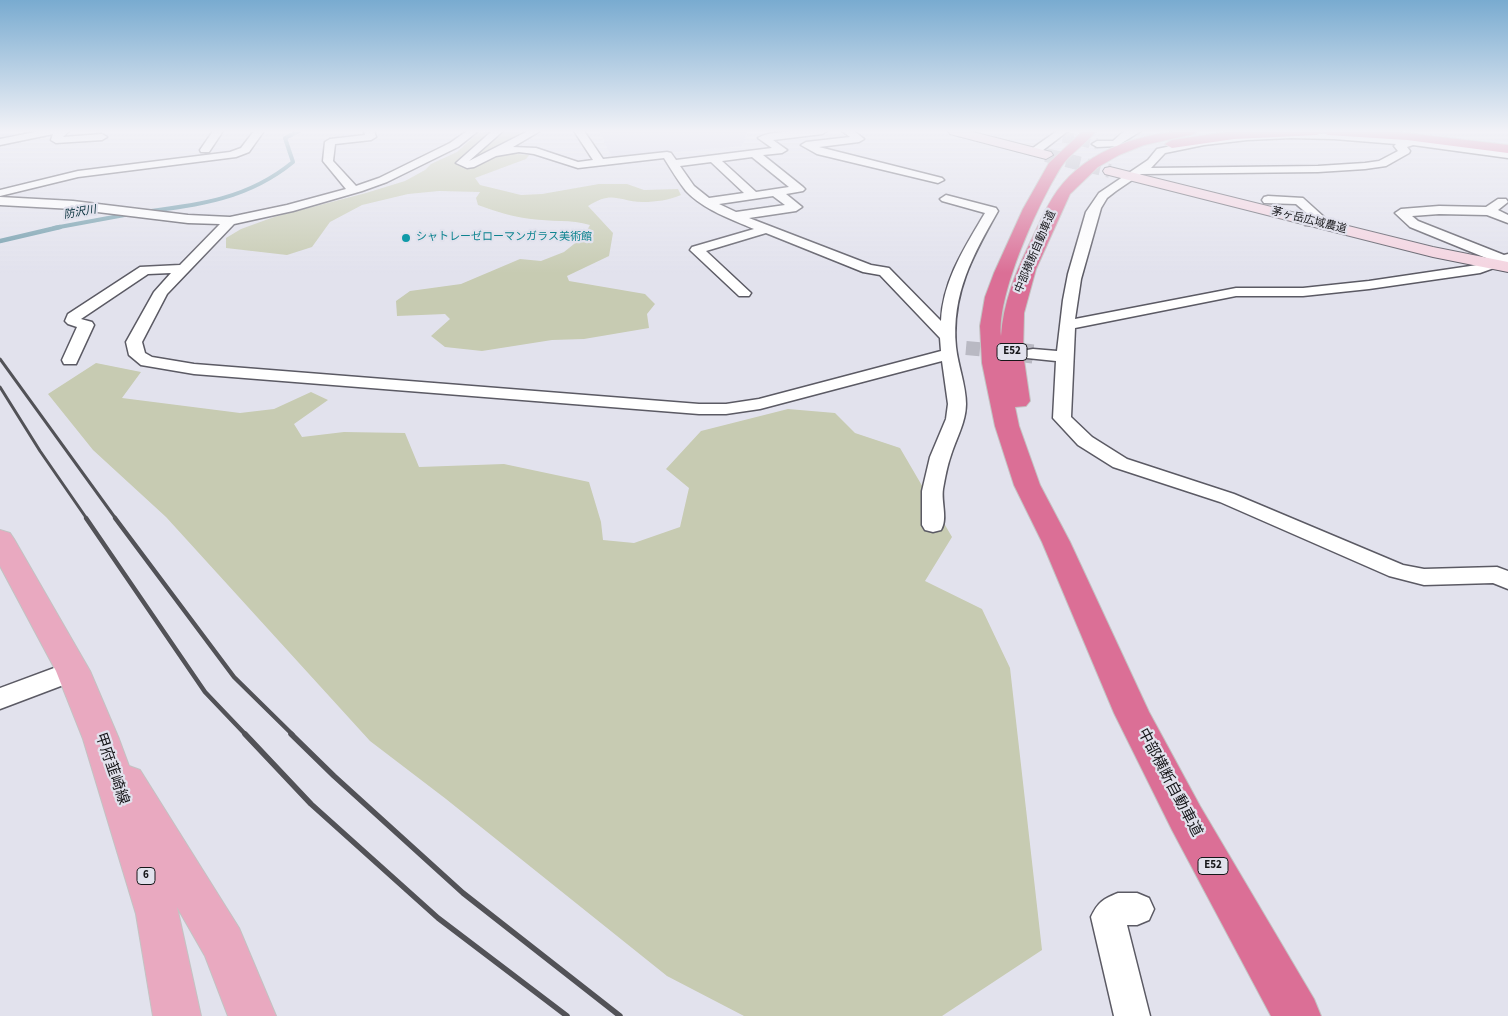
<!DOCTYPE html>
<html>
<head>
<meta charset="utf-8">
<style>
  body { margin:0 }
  canvas { display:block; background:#e2e2ed }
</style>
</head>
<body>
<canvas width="1508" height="1016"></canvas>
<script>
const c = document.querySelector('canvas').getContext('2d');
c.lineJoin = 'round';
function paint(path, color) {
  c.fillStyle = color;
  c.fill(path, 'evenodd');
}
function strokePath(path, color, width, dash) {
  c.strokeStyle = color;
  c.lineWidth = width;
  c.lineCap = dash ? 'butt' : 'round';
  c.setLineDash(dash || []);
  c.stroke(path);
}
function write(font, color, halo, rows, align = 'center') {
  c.font = font + ' "Source Sans 3","Noto Sans JP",sans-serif';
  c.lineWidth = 4.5;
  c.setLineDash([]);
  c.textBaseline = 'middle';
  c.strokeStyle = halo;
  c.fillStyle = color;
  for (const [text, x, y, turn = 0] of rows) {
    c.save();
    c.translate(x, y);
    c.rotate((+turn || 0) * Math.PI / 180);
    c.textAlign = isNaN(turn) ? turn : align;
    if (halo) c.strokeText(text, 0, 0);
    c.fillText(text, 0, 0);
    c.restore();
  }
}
const built = new Path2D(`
  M599,131H748L742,146L612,157Z`);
const green = new Path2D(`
  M487,131H525L520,133L514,147L517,154L529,155L526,159L475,178L480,185L521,195L542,194L599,184H627L644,190L678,189L681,195C669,200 656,202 643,202C617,201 613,190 588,206L613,233L609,256L567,276L569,281L645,294L655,304L647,314L649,328L584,339L552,340L482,351L445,347L431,336L450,319L445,314L397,316L396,301L410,291L461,284L520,259L541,261L564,252L584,236L590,225C571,219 551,222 531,219C512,217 495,211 478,205L476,198L480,192L439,191L408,194L362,205L330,222L312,247L287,255L226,248V238L241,229L274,217L366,193L405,181L425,170L431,164L457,152L477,134Z
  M96,363L141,372L122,398L240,413L274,409L311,392L328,400L294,424L302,437L344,432L405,433L419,467L504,464L589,482L601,522L603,540L634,543L680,527L689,488L666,469L701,431L788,409L835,413L855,433L900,448L952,537L925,581L982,609L1010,668L1042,950L942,1016H744L667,976L446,799L370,741L166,517L93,450L48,394Z`);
const streamFar1 = new Path2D(`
  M143,212C199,205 248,199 293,162L285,138L299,131
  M54,228L130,214`);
const stream = new Path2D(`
  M0,241L60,227`);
const streetTunnelFar2 = new Path2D(`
  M1063,137L1097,144`);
const streetTunnelFar1 = new Path2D(`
  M966,348L1033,354`);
const streetTunnel = new Path2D(`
  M1025,353L1033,354`);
const secondaryTunnel = new Path2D(`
  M1046,155L1110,171`);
const street = new Path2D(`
  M40,131H69L63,137L102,134L107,137L102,140L56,143L51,140L53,134L0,145V139Z
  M213,131H223L209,152H201L200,150Z
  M254,131H264L249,152L236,157L78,177L0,196V190L78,171L230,152L241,148Z
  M364,131H374L376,137L371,140L335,144L333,161L356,186L379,178L450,143L467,131H478L458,147L387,182L362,191L293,211L234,224L167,294L142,342L145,353L152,357L194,364L699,404H726L759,399L941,351L940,338L880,275L863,272L766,233L706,251L751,293L749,296H739L690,250L692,247L754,229C731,219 704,210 686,191C678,181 671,169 664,158L578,168L534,154L519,152L496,156L474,167L467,168L456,163L492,131H503L469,161L528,131H540L513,147L536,148L578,162L593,160L574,131H584L603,159L667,152L671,153L676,160L772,148L758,138C768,130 812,131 827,131L822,134L773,140L787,150L782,153L763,155L803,187L805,189L803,191L786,194L802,207L796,211L749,218L871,265L889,268L941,321C943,280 965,247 985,213L942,201L940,199L946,195L996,208L998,211C973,255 951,294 956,347C958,366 966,385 966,404C966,422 956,439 951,455C947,466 945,478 943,489C941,502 948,519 941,530L933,532L925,530L922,525V491L930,457L946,419L948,404L942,361L760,409L726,414H699L194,374L141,365L129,355L126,342L154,292L171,273L148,274L81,319L92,322L94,325L76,364H64L62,360L77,327L68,324L65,321L68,314L140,267L180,265L220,224L188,223L73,209L0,205V197L73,201L188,215L230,217L287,205L346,189L323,161L325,142L330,139L365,135ZM752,157L789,187L756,192L722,161ZM711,162L744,193L709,198L694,186L680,166ZM773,196L785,205L736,212L719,204Z
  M842,131H854L864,139L859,142L819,147L942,178L944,180L938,183L817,154L801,145L806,142L850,137Z
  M1057,131H1068L1038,154H1030L1029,152L1030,150Z
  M1127,131H1141L1117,146L1097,147L1092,144L1097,141H1113L1122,133Z
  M1291,133C1364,134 1436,141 1508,152V158L1413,145L1407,147L1410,151L1409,153L1386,166L1365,169L1318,172L1141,174L1116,191L1107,198L1101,208L1081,279L1075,319L1236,288H1303L1369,281L1477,265L1491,260L1410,227L1395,213L1401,209L1439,206L1486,207L1498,199H1506L1508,202L1498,210L1508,215V223L1487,215L1439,214L1412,216L1418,221L1504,255L1508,254V263L1480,273L1369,289L1303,296H1236L1075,328L1071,417L1092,437L1127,459L1234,494L1403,565L1424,569L1497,567L1508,571V589L1493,583L1424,585L1389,576L1220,502L1113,467L1078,445L1053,418L1056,361L1027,358L1025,354L1027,350L1033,349L1057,351L1063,300L1068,274L1086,212L1099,193L1148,160L1157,149L1204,139L1247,134ZM1291,138L1334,139L1396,144L1394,146L1398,151L1379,161L1365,163L1318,166L1151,168L1165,153L1204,145L1247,140Z
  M1268,196L1303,198L1324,217L1313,225H1305L1303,222L1310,216L1296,204L1264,203L1262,200L1264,197Z
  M73,661L82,664L86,671L82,678L0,709V688Z
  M1118,893H1137L1149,898L1154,909L1149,920L1137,925H1127L1150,1016H1114L1091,917C1098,902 1103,899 1118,893Z`);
const secondary = new Path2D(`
  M948,131H969L1051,152L1053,155L1046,159L950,134Z
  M1110,167L1433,247L1508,262V272L1433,257L1105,174L1103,171L1105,168Z`);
const primary = new Path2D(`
  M0,530L10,533L14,539L90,671L119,739L129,766L140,770L239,928L276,1016H228L205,956L177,907L201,1016H153L136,914L83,739L56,671L0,566Z`);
const highway = new Path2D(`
  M1083,131H1096C1086,144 1070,153 1061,167C1038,204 997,293 1001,336C1003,304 1015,274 1029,245C1038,227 1045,208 1057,191C1088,148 1146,131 1196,131L1194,134L1144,145L1119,155L1098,167L1070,194L1036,269L1024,313L1023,353L1030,401L1026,406L1015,407L1019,426L1040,485L1070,542L1149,712L1200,806L1314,999L1321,1016H1271L1172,830L1114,713L1042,542L1014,485L995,426L982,363L980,326L985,297L994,273L1023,209L1049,163Z
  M1234,131H1389L1508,145V153L1407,140L1328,135L1322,132L1317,135L1234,139L1172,148L1165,144L1172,140Z`);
const railFar2 = new Path2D(`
  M0,359L116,519
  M0,387L40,451L87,519`);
const railFar1 = new Path2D(`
  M86,518L205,692L246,735
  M115,518L234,677L293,735`);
const rail = new Path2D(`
  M245,734L311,804L438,918L567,1016
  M291,734L334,776L463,893L620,1016`);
const markers = [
  [406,238,5,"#0f9aa8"]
];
const farWaternames = [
  ["防沢川",80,213,-10]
];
const farStreetnames = [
  ["茅ヶ岳広域農道",1309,221,14],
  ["中部横断自動車道",1036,252,-67]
];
const farCulturenames = [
  ["シャトレーゼローマンガラス美術館",416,238]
];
const shields = [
  [1012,352,30],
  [1213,866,30],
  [146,876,18]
];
const shieldNames = [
  ["E52",1012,352],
  ["E52",1213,866],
  ["6",146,876]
];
const nearStreetnames = [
  ["甲府韮崎線",111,769,71],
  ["中部横断自動車道",1169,783,62]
];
paint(built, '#d8d7ea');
paint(green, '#c7cbb2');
strokePath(streamFar1, '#749eac', 4);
strokePath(stream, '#749eac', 4.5);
strokePath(streetTunnelFar2, '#b9b9c3', 11, [11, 5.5]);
strokePath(streetTunnelFar1, '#b9b9c3', 14, [14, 8]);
strokePath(streetTunnel, '#b9b9c3', 19, [19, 9]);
strokePath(secondaryTunnel, '#b9b9c3', 14, [14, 7]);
strokePath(street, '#5b5a64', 3);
strokePath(secondary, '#5b5a64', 2);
strokePath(primary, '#c3c3c3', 2);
strokePath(highway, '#c3c3c3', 2);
paint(street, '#fff');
paint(secondary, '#f4d4e0');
paint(primary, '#e9a9c0');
paint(highway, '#db6f96');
strokePath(railFar2, '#525257', 3);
strokePath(railFar1, '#525257', 4.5);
strokePath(rail, '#525257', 5.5);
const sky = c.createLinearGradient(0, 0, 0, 273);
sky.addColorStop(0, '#79abd0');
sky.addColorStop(0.48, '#f2f2f7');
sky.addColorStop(1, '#f2f2f700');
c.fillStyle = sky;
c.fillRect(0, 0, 1508, 273);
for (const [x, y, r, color] of markers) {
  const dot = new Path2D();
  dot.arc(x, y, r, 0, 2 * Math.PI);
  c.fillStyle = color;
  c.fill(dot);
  strokePath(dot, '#e2e2ed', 2);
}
write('italic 11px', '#07303c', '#e2e2ed', farWaternames);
write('11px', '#17171a', '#e2e2ed', farStreetnames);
write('11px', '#0d838f', '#e2e2ed', farCulturenames, 'left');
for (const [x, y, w] of shields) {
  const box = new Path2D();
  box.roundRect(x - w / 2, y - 8.5, w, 17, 4);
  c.fillStyle = '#e2e2ed';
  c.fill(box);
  strokePath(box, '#17171a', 1);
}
write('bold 11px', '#17171a', null, shieldNames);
write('15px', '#17171a', '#e2e2ed', nearStreetnames);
</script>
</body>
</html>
